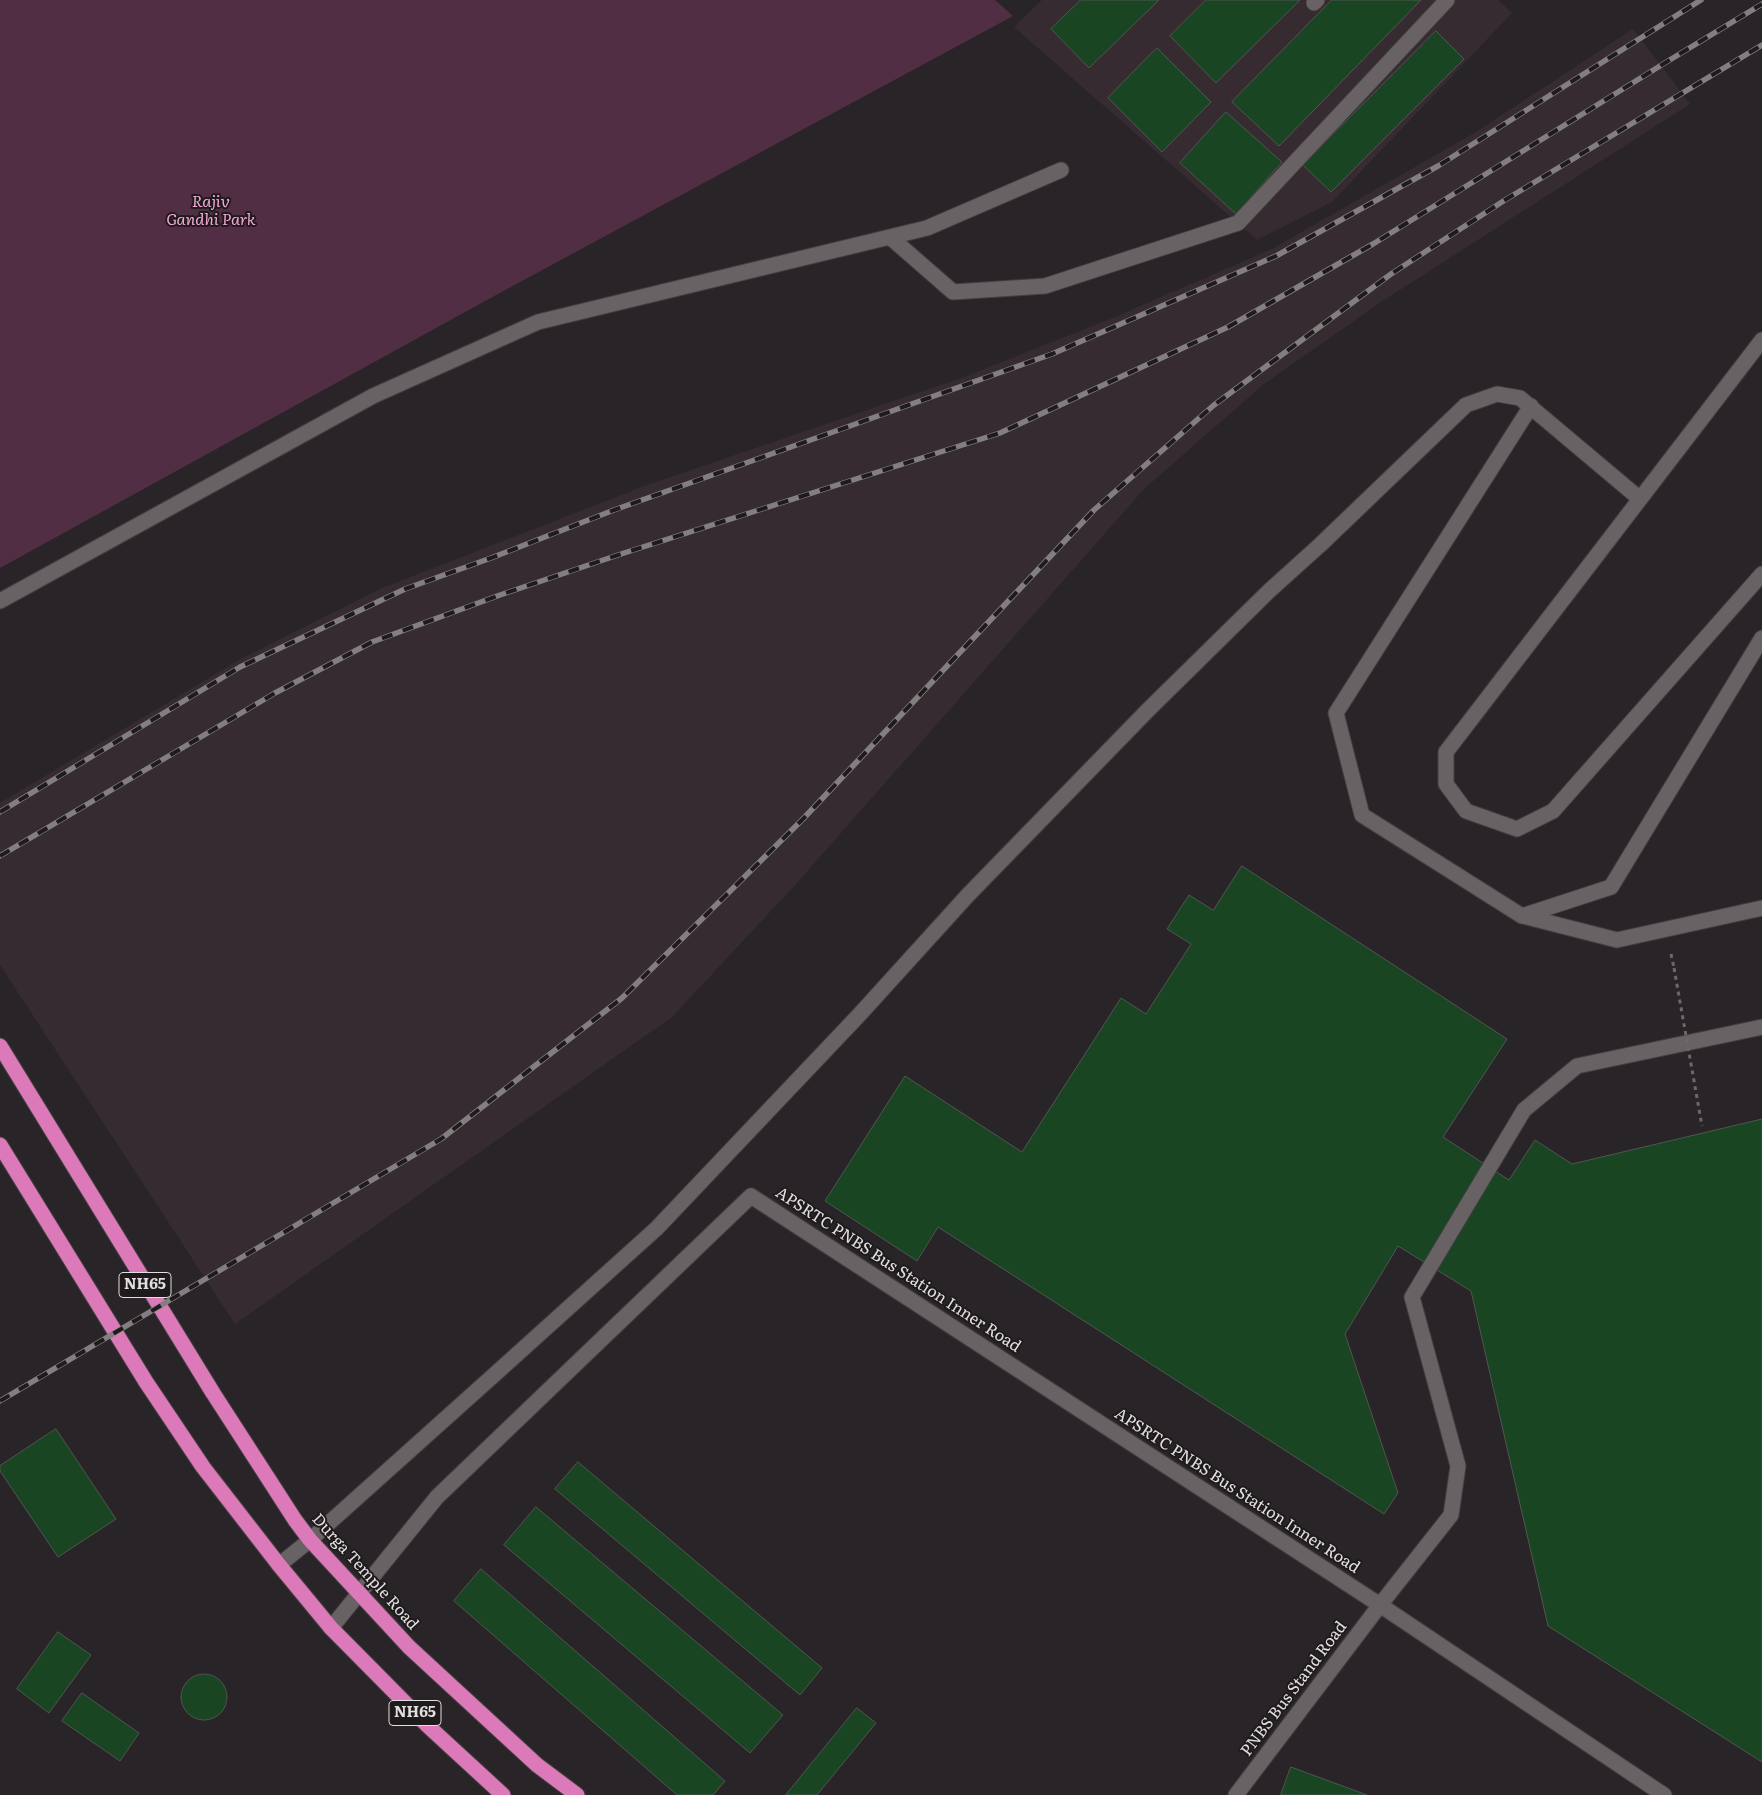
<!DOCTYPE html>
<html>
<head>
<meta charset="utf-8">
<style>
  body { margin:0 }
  canvas { display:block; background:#292427 }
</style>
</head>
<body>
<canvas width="1762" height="1795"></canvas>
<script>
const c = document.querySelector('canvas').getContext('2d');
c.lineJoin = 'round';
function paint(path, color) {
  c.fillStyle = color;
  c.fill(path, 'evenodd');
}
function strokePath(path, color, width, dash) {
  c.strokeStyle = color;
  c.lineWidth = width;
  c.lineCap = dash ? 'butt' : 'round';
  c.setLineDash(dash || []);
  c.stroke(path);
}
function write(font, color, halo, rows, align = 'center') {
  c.font = font + ' Literata,serif';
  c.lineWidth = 4;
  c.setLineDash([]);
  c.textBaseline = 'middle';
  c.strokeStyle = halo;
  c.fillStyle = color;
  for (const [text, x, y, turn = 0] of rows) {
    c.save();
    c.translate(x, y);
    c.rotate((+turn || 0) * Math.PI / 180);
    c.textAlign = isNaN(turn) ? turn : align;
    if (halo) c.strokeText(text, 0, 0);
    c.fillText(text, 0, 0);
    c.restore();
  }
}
const built = new Path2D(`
  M1042,0H1498L1512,13L1332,202L1257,240L1014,27Z
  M1633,29L1690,104L1381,302L1264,384L1144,489L796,884L672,1017L235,1324L0,965V803L239,660L382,588L650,484L967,376L1115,317L1272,249L1476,132Z`);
const green = new Path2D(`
  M0,0H995L1013,16L496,295L0,568Z`);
const pier = new Path2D(`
  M1657,0H1762V64L1728,84L1672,29Z`);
const building = new Path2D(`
  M1081,0H1159L1089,68L1051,29Z
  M1206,0H1300L1216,83L1170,36Z
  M1332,0H1421L1279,146L1232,102Z
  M1436,31L1464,59L1331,192L1303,165Z
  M1157,48L1211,102L1162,152L1108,98Z
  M1226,112L1282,162L1236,214L1180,163Z
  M1242,866L1507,1039L1443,1137L1509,1180L1535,1140L1572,1164L1762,1119V1762L1548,1626L1471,1291L1398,1246L1345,1334L1398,1493L1384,1514L938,1227L917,1261L825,1201L905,1076L1022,1152L1121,998L1146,1014L1191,944L1167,929L1189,895L1213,910Z
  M56,1429L116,1519L58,1557L0,1471V1466Z
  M578,1462L822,1668L800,1695L555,1489Z
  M536,1507L783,1715L750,1753L504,1545Z
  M481,1569L725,1781L713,1795H677L454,1601Z
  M58,1632L91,1655L49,1713L17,1689Z
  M181 1697a23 23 0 1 1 46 0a23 23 0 1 1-46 0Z
  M82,1693L139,1733L120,1761L62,1721Z
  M857,1708L876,1723L817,1795H786Z
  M1291,1767L1367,1795H1281Z`);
const path = new Path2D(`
  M1671,954L1674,968`);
const minor = new Path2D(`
  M1314,3L1317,0
  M890,237L953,292L1045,286L1238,223L1447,0
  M1762,340L1446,752V784L1466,811L1517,829L1553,811L1762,574
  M1531,406L1336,713L1362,815L1522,916L1611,887L1762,638
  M0,601L373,396L538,322L927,228L1061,170
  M1523,916L1617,940L1762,908
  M279,1565L310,1540L494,1375L657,1228L860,1014L968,895L1148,710L1269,591L1320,545L1466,405L1497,394L1520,398L1640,499
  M331,1628L437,1497L751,1196L1380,1605L1664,1795
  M1236,1795L1380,1605L1451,1515L1458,1466L1412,1297L1524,1110L1577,1066L1762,1027`);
const highway = new Path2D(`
  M0,1046L213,1393L295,1520L310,1540L409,1647L537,1765L577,1795
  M0,1145L146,1382L203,1467L279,1565L331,1628L428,1726L503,1795`);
const rail = new Path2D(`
  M0,812L240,667L405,589L491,558L614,510L1052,354L1276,256L1438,166L1701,0
  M0,856L275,693L372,642L500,595L621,554L1000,433L1228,327L1373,244L1668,61L1762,4
  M0,1401L441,1139L622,998L802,820L1094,510L1214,405L1391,274L1505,200L1762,45`);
const pathBridge = new Path2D(`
  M1674,968L1702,1126`);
const shields = [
  [145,1285,52],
  [415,1713,52]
];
const shieldNames = [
  ["NH65",145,1285],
  ["NH65",415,1713]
];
const parkNames = [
  ["Rajiv",211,202],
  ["Gandhi Park",211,220]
];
const streetNames = [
  ["APSRTC PNBS Bus Station Inner Road",898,1270,33],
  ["APSRTC PNBS Bus Station Inner Road",1237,1491,33],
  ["Durga Temple Road",365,1572,48],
  ["PNBS Bus Stand Road",1294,1689,-53]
];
paint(built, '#352b31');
paint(green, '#522e44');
paint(pier, '#292427');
paint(building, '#1a4523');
strokePath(building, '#515551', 1);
strokePath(minor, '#433f42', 17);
strokePath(highway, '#433f42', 17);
strokePath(path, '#6c686a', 3, [4, 4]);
strokePath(minor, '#686265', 15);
strokePath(highway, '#dc79b8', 15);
strokePath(rail, '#837f81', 5.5);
strokePath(rail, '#1f1b1d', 4, [11]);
strokePath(pathBridge, '#6c686a', 3, [4, 4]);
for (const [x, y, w] of shields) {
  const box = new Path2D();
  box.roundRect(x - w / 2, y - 12.5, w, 25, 4);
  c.fillStyle = '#1f1b1d';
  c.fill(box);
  strokePath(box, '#e2dfe0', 1);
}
write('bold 15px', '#e2dfe0', null, shieldNames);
write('italic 16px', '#f4a8d6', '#1f1b1d', parkNames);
write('16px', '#e2dfe0', '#1f1b1d', streetNames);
</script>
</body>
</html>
